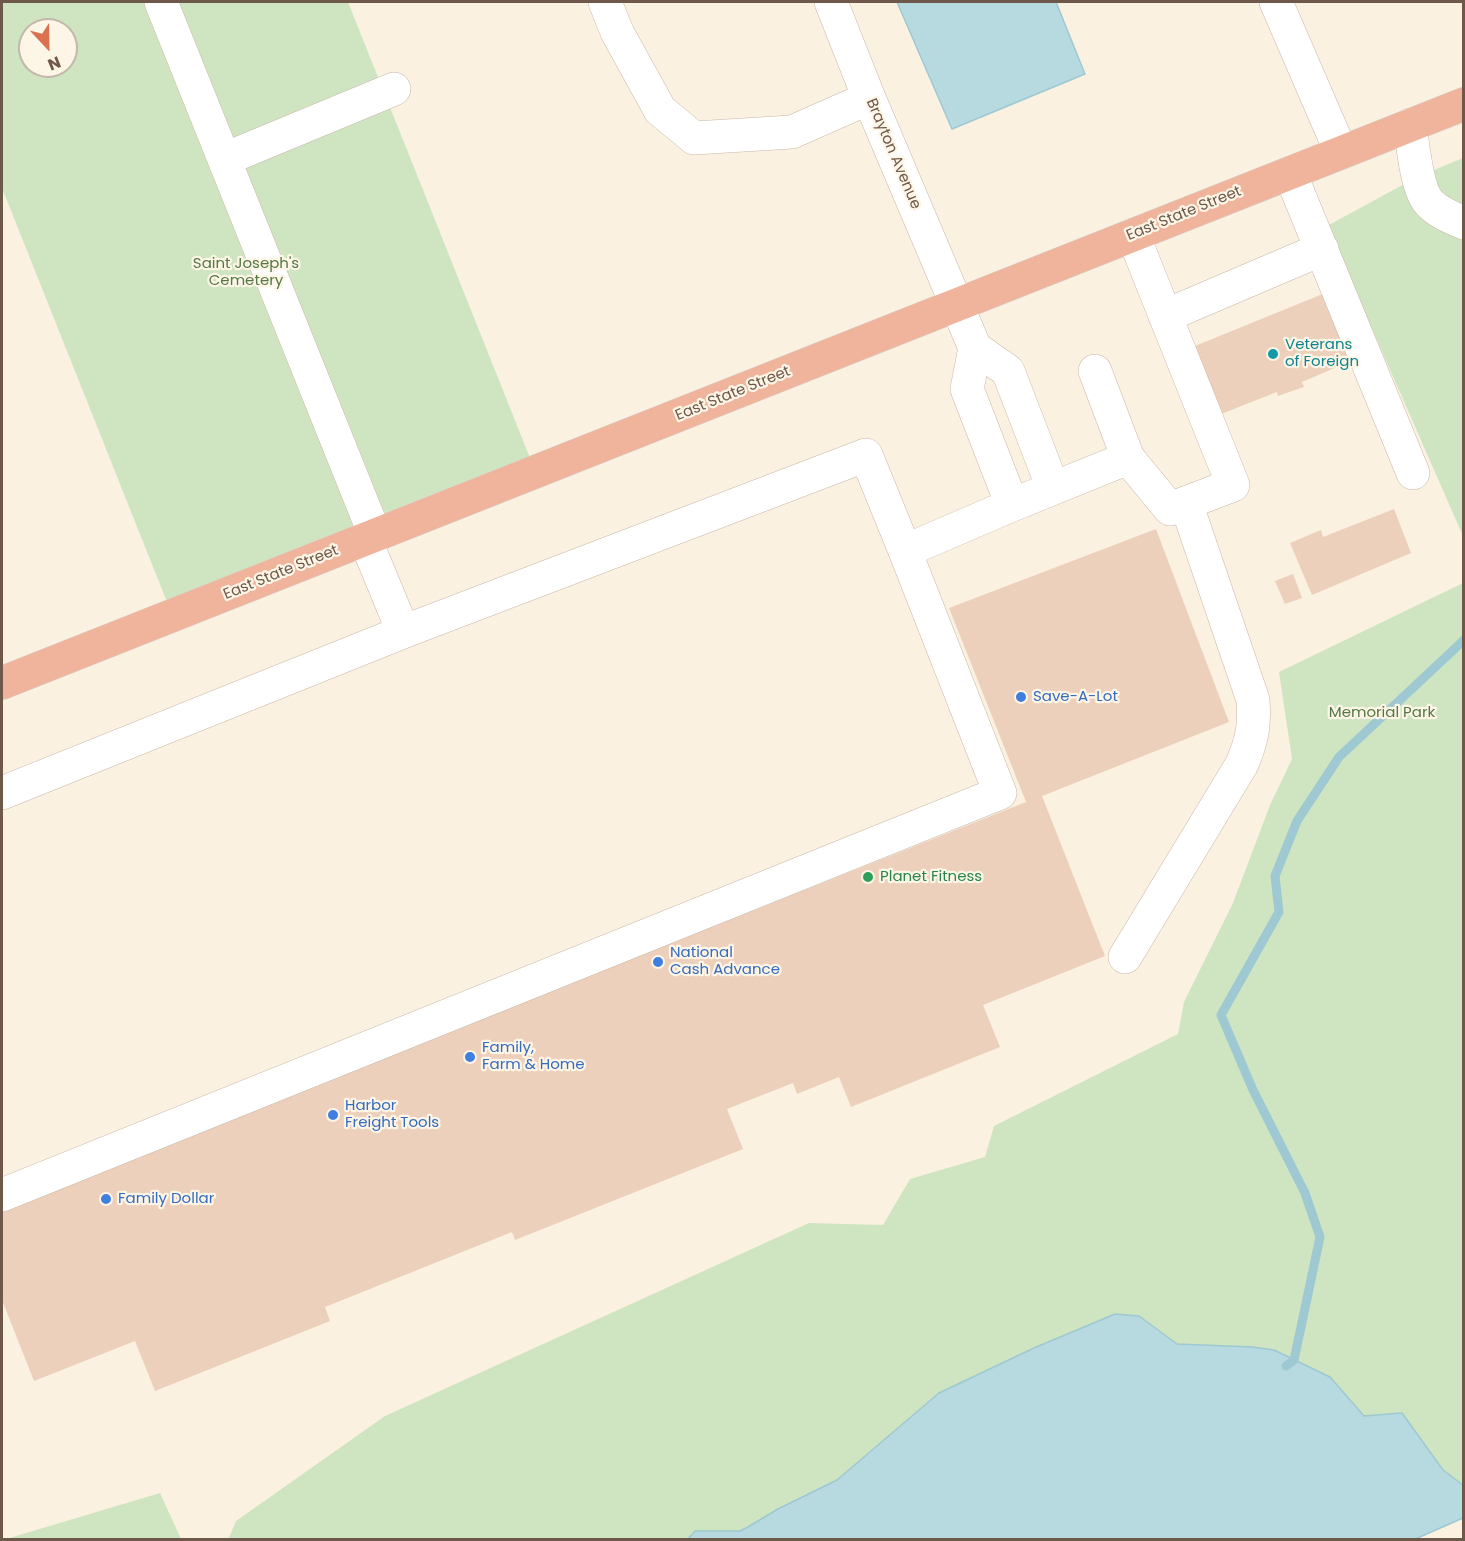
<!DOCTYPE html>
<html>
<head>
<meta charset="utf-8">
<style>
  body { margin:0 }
  #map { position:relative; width:1465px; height:1541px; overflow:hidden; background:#faf1e1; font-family:Poppins,sans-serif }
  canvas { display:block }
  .frame { position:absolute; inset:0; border:3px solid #6e584a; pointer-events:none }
  .north { position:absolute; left:18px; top:18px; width:60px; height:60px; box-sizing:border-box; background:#fdf5e6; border:2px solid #c4b6a8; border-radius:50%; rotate:158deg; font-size:16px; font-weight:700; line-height:24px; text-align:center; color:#6e584a }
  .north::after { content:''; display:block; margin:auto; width:21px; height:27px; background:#db724f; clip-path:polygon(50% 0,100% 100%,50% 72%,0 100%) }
</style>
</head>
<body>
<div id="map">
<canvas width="1465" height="1541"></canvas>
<div class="frame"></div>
<div class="north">N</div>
</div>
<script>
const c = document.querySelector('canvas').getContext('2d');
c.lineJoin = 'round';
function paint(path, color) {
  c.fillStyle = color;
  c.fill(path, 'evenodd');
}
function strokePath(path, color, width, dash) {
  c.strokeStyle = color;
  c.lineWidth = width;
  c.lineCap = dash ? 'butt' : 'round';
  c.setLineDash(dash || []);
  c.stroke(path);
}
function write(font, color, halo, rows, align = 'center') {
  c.font = font + ' Poppins,sans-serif';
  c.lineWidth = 4.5;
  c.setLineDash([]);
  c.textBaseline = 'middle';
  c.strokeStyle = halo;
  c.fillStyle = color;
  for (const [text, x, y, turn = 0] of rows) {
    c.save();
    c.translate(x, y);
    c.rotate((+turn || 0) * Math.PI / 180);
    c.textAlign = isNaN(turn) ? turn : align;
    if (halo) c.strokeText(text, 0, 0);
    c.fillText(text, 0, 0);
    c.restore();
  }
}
const green = new Path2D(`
  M2,2H348L530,458L167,602L2,188ZM30,30H66V66H30Z
  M1463,158V536L1327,226L1419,176Z
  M1463,583V1485L1443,1470L1402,1413L1364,1416L1330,1377L1274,1350L1252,1347L1177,1344L1139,1317L1115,1314L1034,1348L939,1393L837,1480L778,1509L748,1527L740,1531H695L688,1540H228L236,1521L385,1416L809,1223L883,1225L910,1179L985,1157L994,1126L1178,1034L1184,1002L1233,903L1270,805L1292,759L1279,672Z
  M160,1493L181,1539H6Z`);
const water = new Path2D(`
  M897,2H1056L1085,74L952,129Z
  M1115,1314L1139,1316L1177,1344L1252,1347L1274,1350L1330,1377L1364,1416L1402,1413L1443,1470L1463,1485V1518L1413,1540L688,1539L695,1531H740L748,1527L778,1509L837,1480L939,1393L1034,1348Z`);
const stream = new Path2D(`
  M1286,1366L1294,1360L1320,1237L1305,1193L1253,1090L1221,1015L1279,912L1275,876L1297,821L1339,757L1464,640`);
const building = new Path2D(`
  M1325,293L1351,361L1302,382L1304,387L1278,396L1277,392L1221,414L1195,346Z
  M1394,509L1411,553L1312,595L1290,543L1321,530L1323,537Z
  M1156,529L1229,722L1042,796L1105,956L983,1005L1000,1047L851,1107L839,1077L797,1094L793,1083L727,1109L743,1149L515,1240L512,1232L325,1307L330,1321L155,1391L135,1341L34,1381L2,1300V1209L1026,802L949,608Z
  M1293,574L1302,598L1285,604L1275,581Z`);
const minor = new Path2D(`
  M161,2L375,535
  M605,2L617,32L660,110L694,138L792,132L869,98
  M831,2L869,98L975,348L1008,371L1053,488
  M1276,2L1341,152
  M1410,125C1413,145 1416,184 1427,200C1435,211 1452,218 1464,223
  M225,159L394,89
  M1290,173L1413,473
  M1165,316L1322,249
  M975,348L967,389L1012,505
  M1128,458L1170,509L1233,485L1133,235
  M365,539L403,631
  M2,793L408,630L866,455L905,551L1012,505L1128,458L1095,371
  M1125,957L1242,764C1252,740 1255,726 1253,700L1186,503
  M2,1195L1000,793L905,551`);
const highway = new Path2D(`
  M2,683L1464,104`);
const markers = [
  [1273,354,6,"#0f9aa8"],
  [1021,697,6,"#3f7fe0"],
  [868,877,6,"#2e9e5b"],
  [658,962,6,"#3f7fe0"],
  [470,1057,6,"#3f7fe0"],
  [333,1115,6,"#3f7fe0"],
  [106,1199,6,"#3f7fe0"]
];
const streetNames = [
  ["Brayton Avenue",893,154,67],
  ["East State Street",1184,214,-22],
  ["East State Street",733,394,-22],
  ["East State Street",281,573,-22]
];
const parkNames = [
  ["Saint Joseph's",246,264],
  ["Cemetery",246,281],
  ["Memorial Park",1382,713]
];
const cultureNames = [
  ["Veterans",1285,345],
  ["of Foreign",1285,362]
];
const shopNames = [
  ["Save-A-Lot",1033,697],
  ["National",670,953],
  ["Cash Advance",670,970],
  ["Family,",482,1048],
  ["Farm & Home",482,1065],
  ["Harbor",345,1106],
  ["Freight Tools",345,1123],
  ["Family Dollar",118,1199]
];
const leisureNames = [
  ["Planet Fitness",880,877]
];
paint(green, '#cfe5c1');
paint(water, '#b7dae1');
strokePath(water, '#9ec8d2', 1.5);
strokePath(stream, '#9ec8d2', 9);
paint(building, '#edd0bb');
strokePath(minor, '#c9b8a9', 34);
strokePath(highway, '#d9d4d0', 34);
strokePath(minor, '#fff', 33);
strokePath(highway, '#f0b49c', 33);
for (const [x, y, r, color] of markers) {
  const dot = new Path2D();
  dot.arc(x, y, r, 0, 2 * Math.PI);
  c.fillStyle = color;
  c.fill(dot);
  strokePath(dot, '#fdf5e6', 2);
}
write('15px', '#6e584a', '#fdf5e6', streetNames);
write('15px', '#547946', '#fdf5e6', parkNames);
write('15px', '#0d838f', '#fdf5e6', cultureNames, 'left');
write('15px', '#366cbe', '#fdf5e6', shopNames, 'left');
write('15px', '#27864d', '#fdf5e6', leisureNames, 'left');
</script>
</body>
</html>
